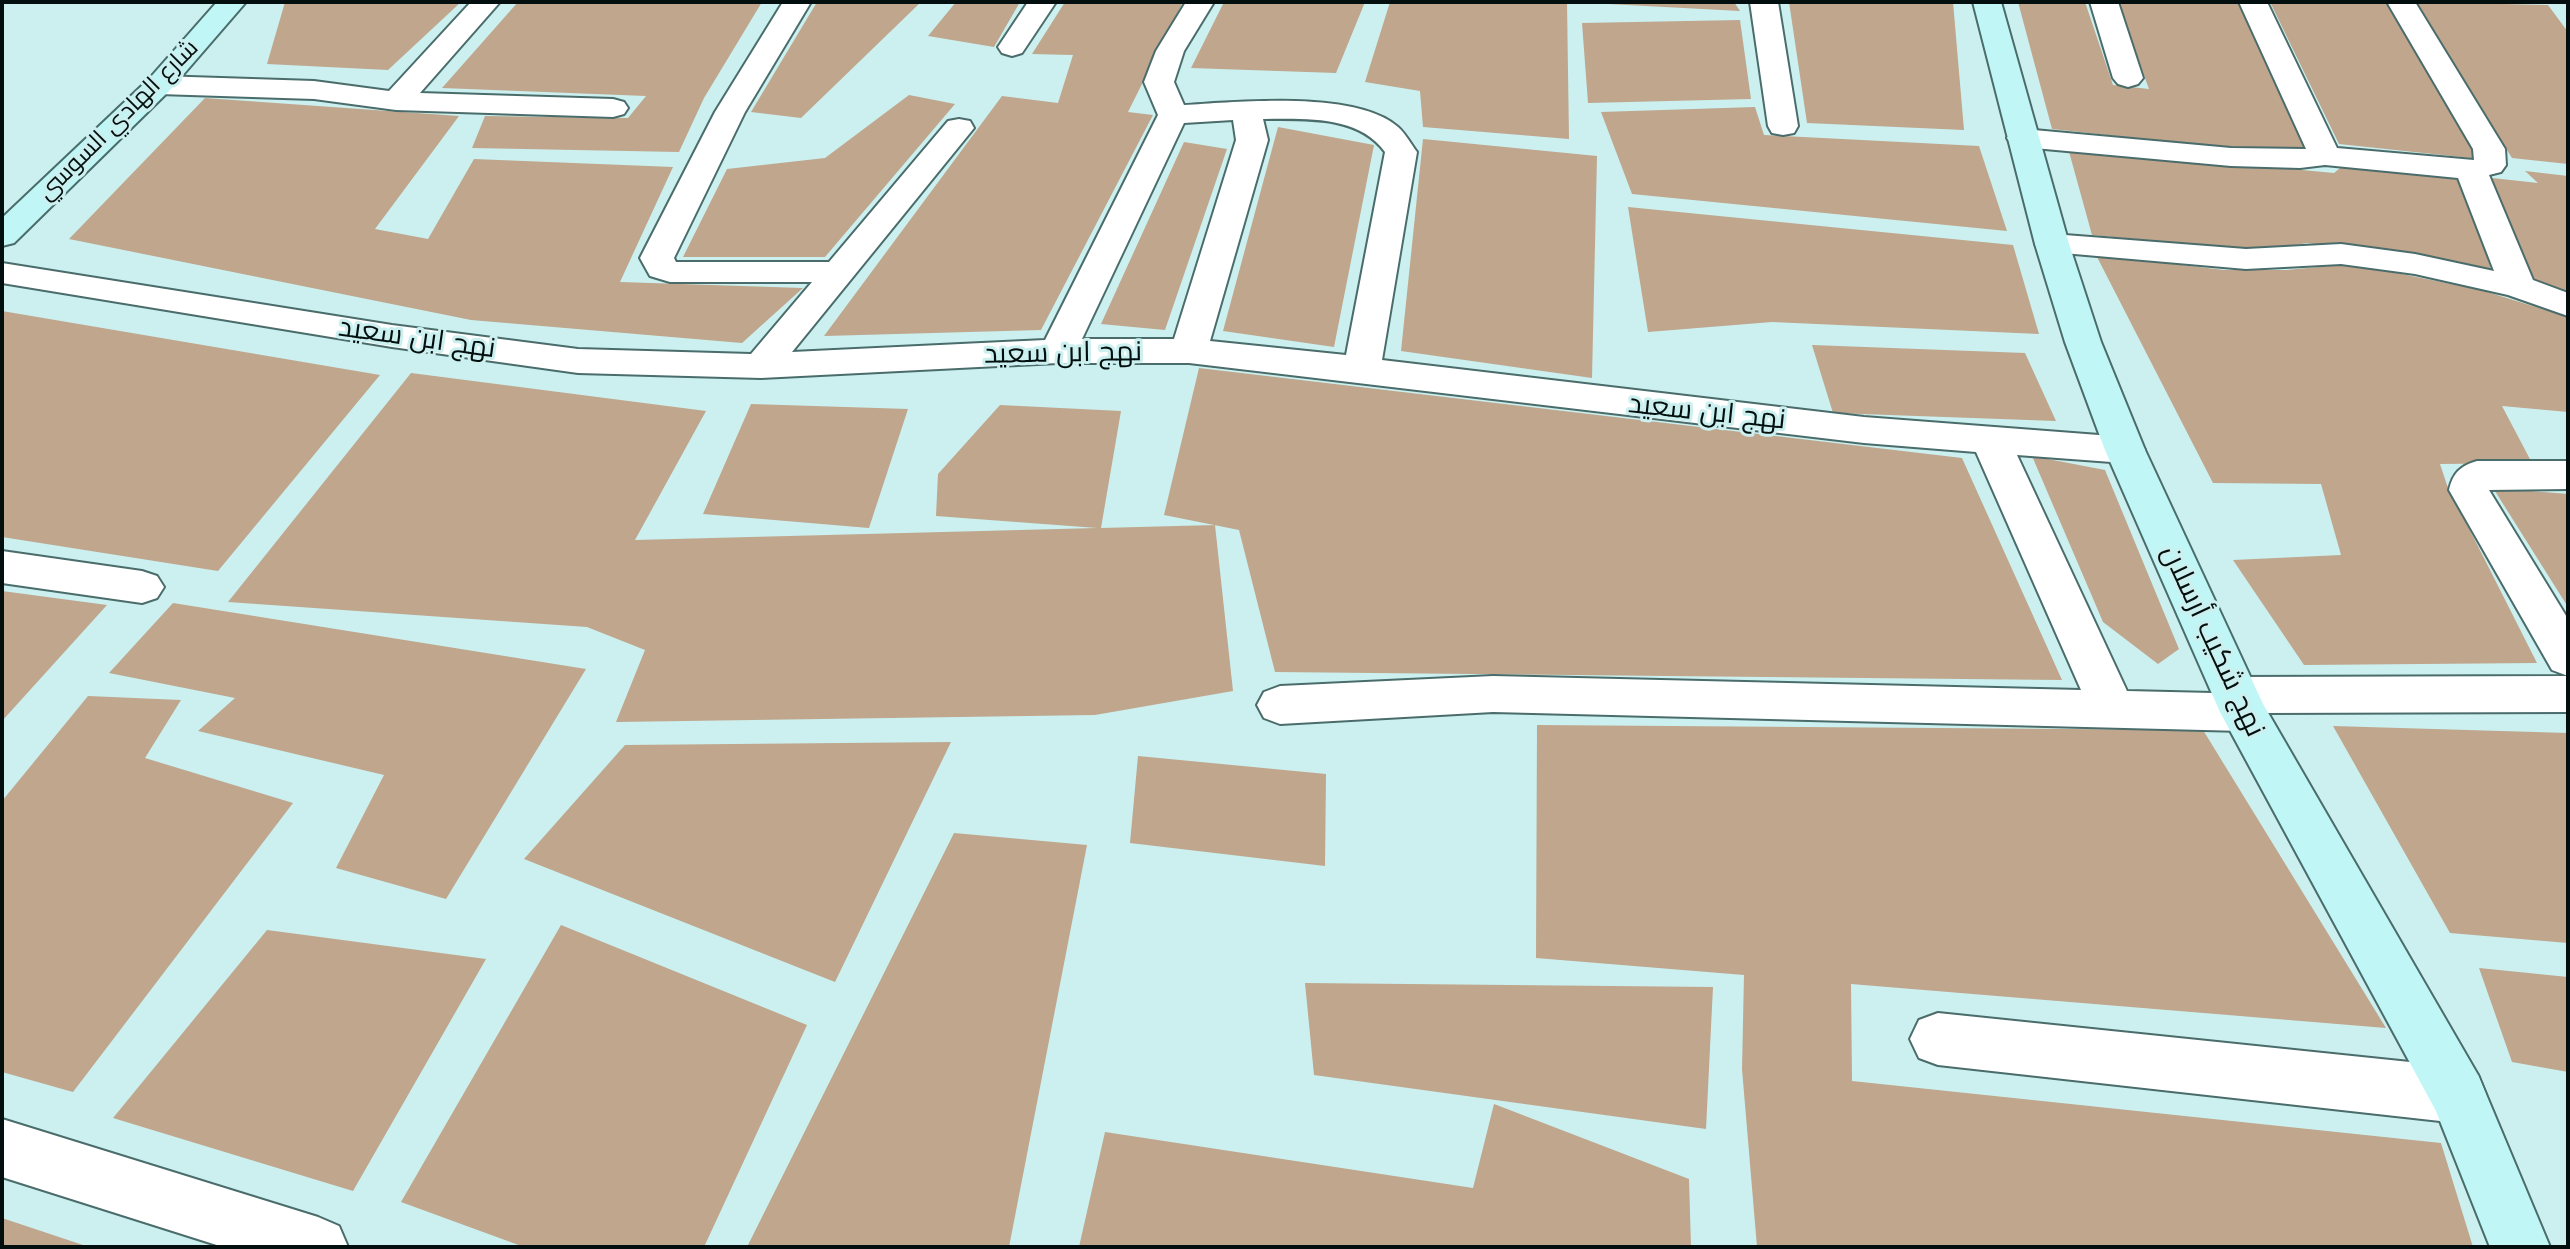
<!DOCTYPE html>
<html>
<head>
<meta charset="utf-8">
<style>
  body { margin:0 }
  #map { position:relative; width:2570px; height:1249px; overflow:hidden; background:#cbf0ef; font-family:Inter,sans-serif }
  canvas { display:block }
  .frame { position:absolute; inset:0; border:4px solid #030f0f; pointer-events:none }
</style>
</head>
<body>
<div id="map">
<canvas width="2570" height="1249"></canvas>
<div class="frame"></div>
</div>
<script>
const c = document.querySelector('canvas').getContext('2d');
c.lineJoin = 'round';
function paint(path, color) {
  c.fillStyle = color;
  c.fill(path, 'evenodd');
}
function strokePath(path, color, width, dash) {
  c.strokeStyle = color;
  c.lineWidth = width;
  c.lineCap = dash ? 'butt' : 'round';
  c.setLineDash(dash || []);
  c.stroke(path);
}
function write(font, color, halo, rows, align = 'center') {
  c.font = font + ' Inter,Cairo,sans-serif';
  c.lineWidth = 6;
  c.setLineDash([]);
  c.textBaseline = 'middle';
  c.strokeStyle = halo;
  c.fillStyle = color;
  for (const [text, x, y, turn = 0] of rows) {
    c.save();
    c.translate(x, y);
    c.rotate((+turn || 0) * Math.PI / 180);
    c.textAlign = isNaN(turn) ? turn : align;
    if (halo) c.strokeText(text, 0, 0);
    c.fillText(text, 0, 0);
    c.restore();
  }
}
const building = new Path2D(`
  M285,2H461L388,70L267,64Z
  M518,2H762L704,98L679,152L472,148L485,116L628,118L646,96L442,88Z
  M817,2H921L801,118L751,112Z
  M956,2H1020L994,47L928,36Z
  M1065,2H1183L1128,112L1153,115L1041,330L824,336L1002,96L1058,103L1073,55L1032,54Z
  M1224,2H1365L1336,73L1191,68Z
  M1390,2H1567L1569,139L1423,127L1420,91L1365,82Z
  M1608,2H1734L1740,11L1608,4Z
  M1789,2H1953L1964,130L1807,123Z
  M2018,2H2085L2113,85L2149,89L2117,2H2243L2319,158L2052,129Z
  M2270,2H2386L2480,159L2339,144Z
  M2414,2L2548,5L2568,32V164L2512,158Z
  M1740,20L1751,99L1588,103L1582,23Z
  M909,95L955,104L825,257H683L727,169L825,158Z
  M205,98L459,116L375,229L428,239L474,159L673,167L620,282L803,288L742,343L471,320L69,239Z
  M1755,107L1764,135L1979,146L2007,231L1632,194L1601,112Z
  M1278,127L1374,145L1334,347L1223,331Z
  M1423,139L1597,156L1592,378L1401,351Z
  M1184,142L1227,149L1165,330L1101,324Z
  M2068,148L2334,173L2345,164L2463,178L2491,270L2424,256L2307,243L2260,251L2092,235Z
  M2525,171L2568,176V296L2532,285L2492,178L2538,183Z
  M1628,207L2013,245L2039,334L1772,322L1648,332Z
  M2096,255L2224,270H2286L2352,264L2481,290L2568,317V412L2502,406L2532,463L2440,464L2447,485L2537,663L2304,665L2233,560L2341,555L2321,484L2213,483Z
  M2,311L380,375L218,571L2,537Z
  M1812,345L2025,353L2056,421L1833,413Z
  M1199,368L1962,458L2062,680L1275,672L1239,530L1164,515Z
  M411,373L706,411L635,540L1097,528L936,516L938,474L1000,405L1121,411L1101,528L1215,525L1233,691L1095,715L616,722L645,650L587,627L228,602Z
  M751,404L908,409L869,528L703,514Z
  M2032,456L2105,470L2179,649L2158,664L2103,622Z
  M2493,488L2568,494V607Z
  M2,591L107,605L2,721Z
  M173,603L586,669L446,899L336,868L384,775L198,731L235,698L109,673Z
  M88,696L181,700L145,758L293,803L73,1092L2,1072V801Z
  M1537,725L2203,730L2386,1028L1851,984L1852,1081L2441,1143L2473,1247H1757L1742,1069L1744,975L1536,958Z
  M2333,726L2568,733V943L2450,933Z
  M951,742L835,982L524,859L625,745Z
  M1138,756L1326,774L1325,866L1130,843Z
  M954,833L1087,845L1009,1247H747Z
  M561,925L807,1025L704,1247H524L401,1202Z
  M267,930L486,959L353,1191L113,1118Z
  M2479,968L2568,977V1072L2512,1062Z
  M1305,983L1713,987L1706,1129L1314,1075Z
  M1494,1104L1689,1179L1691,1247H1079L1105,1132L1473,1188Z
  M2,1218L86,1246L85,1247H2Z`);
const street = new Path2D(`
  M471,2H500L420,93L613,99L624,102L628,108L624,114L613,117L396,110L314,99L159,94L149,91L144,85L149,79L159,76L314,81L389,91Z
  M783,2H811L745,112L674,258L676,262H829L948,121L959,119L970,121L974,128L792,352L1045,340L1158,115L1144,82L1156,51L1186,2H1214L1184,51L1174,82L1184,105C1238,102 1356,90 1398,127C1405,133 1411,144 1417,152L1382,360L1864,417L2125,437L2139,440L2145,450L2139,460L2125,463L2017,455L2127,691L2213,693L2219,682L2235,677L2568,676V712L2266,713L2259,725L2243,731L1493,712L1280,724L1264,718L1257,705L1264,692L1280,686L1493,676L2081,690L1976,452L1864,443L1189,363H1058L761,378L578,373L392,347L2,283V263L392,325L578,349L751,354L812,282H670L650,276L640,258L715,112ZM1263,119C1305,119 1358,115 1385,152L1346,355L1210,341L1268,140ZM1233,120L1236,140L1174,339H1082L1184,123Z
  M1028,2H1056L1022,53L1012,56L1002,53L998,47Z
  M1750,2H1778L1798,126L1794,133L1783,135L1772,133L1768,126Z
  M2090,2H2118L2143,78L2138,84L2128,87L2118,84L2113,78Z
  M2239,2H2267L2337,148L2474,160L2473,149L2387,2H2415L2505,149L2506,165L2501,172L2489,175L2533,280L2568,293V316L2508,295L2415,274L2341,264L2246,269L2040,251L2035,244L2040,237L2052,234L2246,249L2341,244L2415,254L2494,271L2458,178L2325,165L2300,168L2231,166L2023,147L2012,145L2007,138L2012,131L2023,129L2231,148L2306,149Z
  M2477,461H2568V489L2489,490L2568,619V676L2552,670L2449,490C2453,473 2460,466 2477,461Z
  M2,551L142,571L157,576L164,587L157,598L142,603L2,583Z
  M1938,1013L2458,1067L2478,1075L2486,1095L2478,1115L2458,1123L1938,1065L1919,1058L1910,1039L1919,1020Z
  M2,1119L318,1217L339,1226L348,1247H223L2,1177Z`);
const secondary = new Path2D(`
  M217,2H246L169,91L14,243L2,246V218L149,79Z
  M1973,2H2001L2069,244L2101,342L2145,450L2263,704L2478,1075L2550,1247H2490L2436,1111L2220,712L2105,450L2065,342L2035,244Z`);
const farStreetnames = [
  ["شارع الهادي السوسي",118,120,-45]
];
const streetNames = [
  ["نهج ابن سعيد",417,338,8],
  ["نهج ابن سعيد",1063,353,-1],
  ["نهج ابن سعيد",1707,412,6],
  ["نهج شكيب أرسلان",2213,641,65]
];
paint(building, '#bfa68d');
strokePath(street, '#4a6c6b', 4);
strokePath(secondary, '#4a6c6b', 4);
paint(street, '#fff');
paint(secondary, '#c0f6f6');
write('24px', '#030f0f', '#cbf0ef', farStreetnames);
write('28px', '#030f0f', '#cbf0ef', streetNames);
</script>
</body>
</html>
